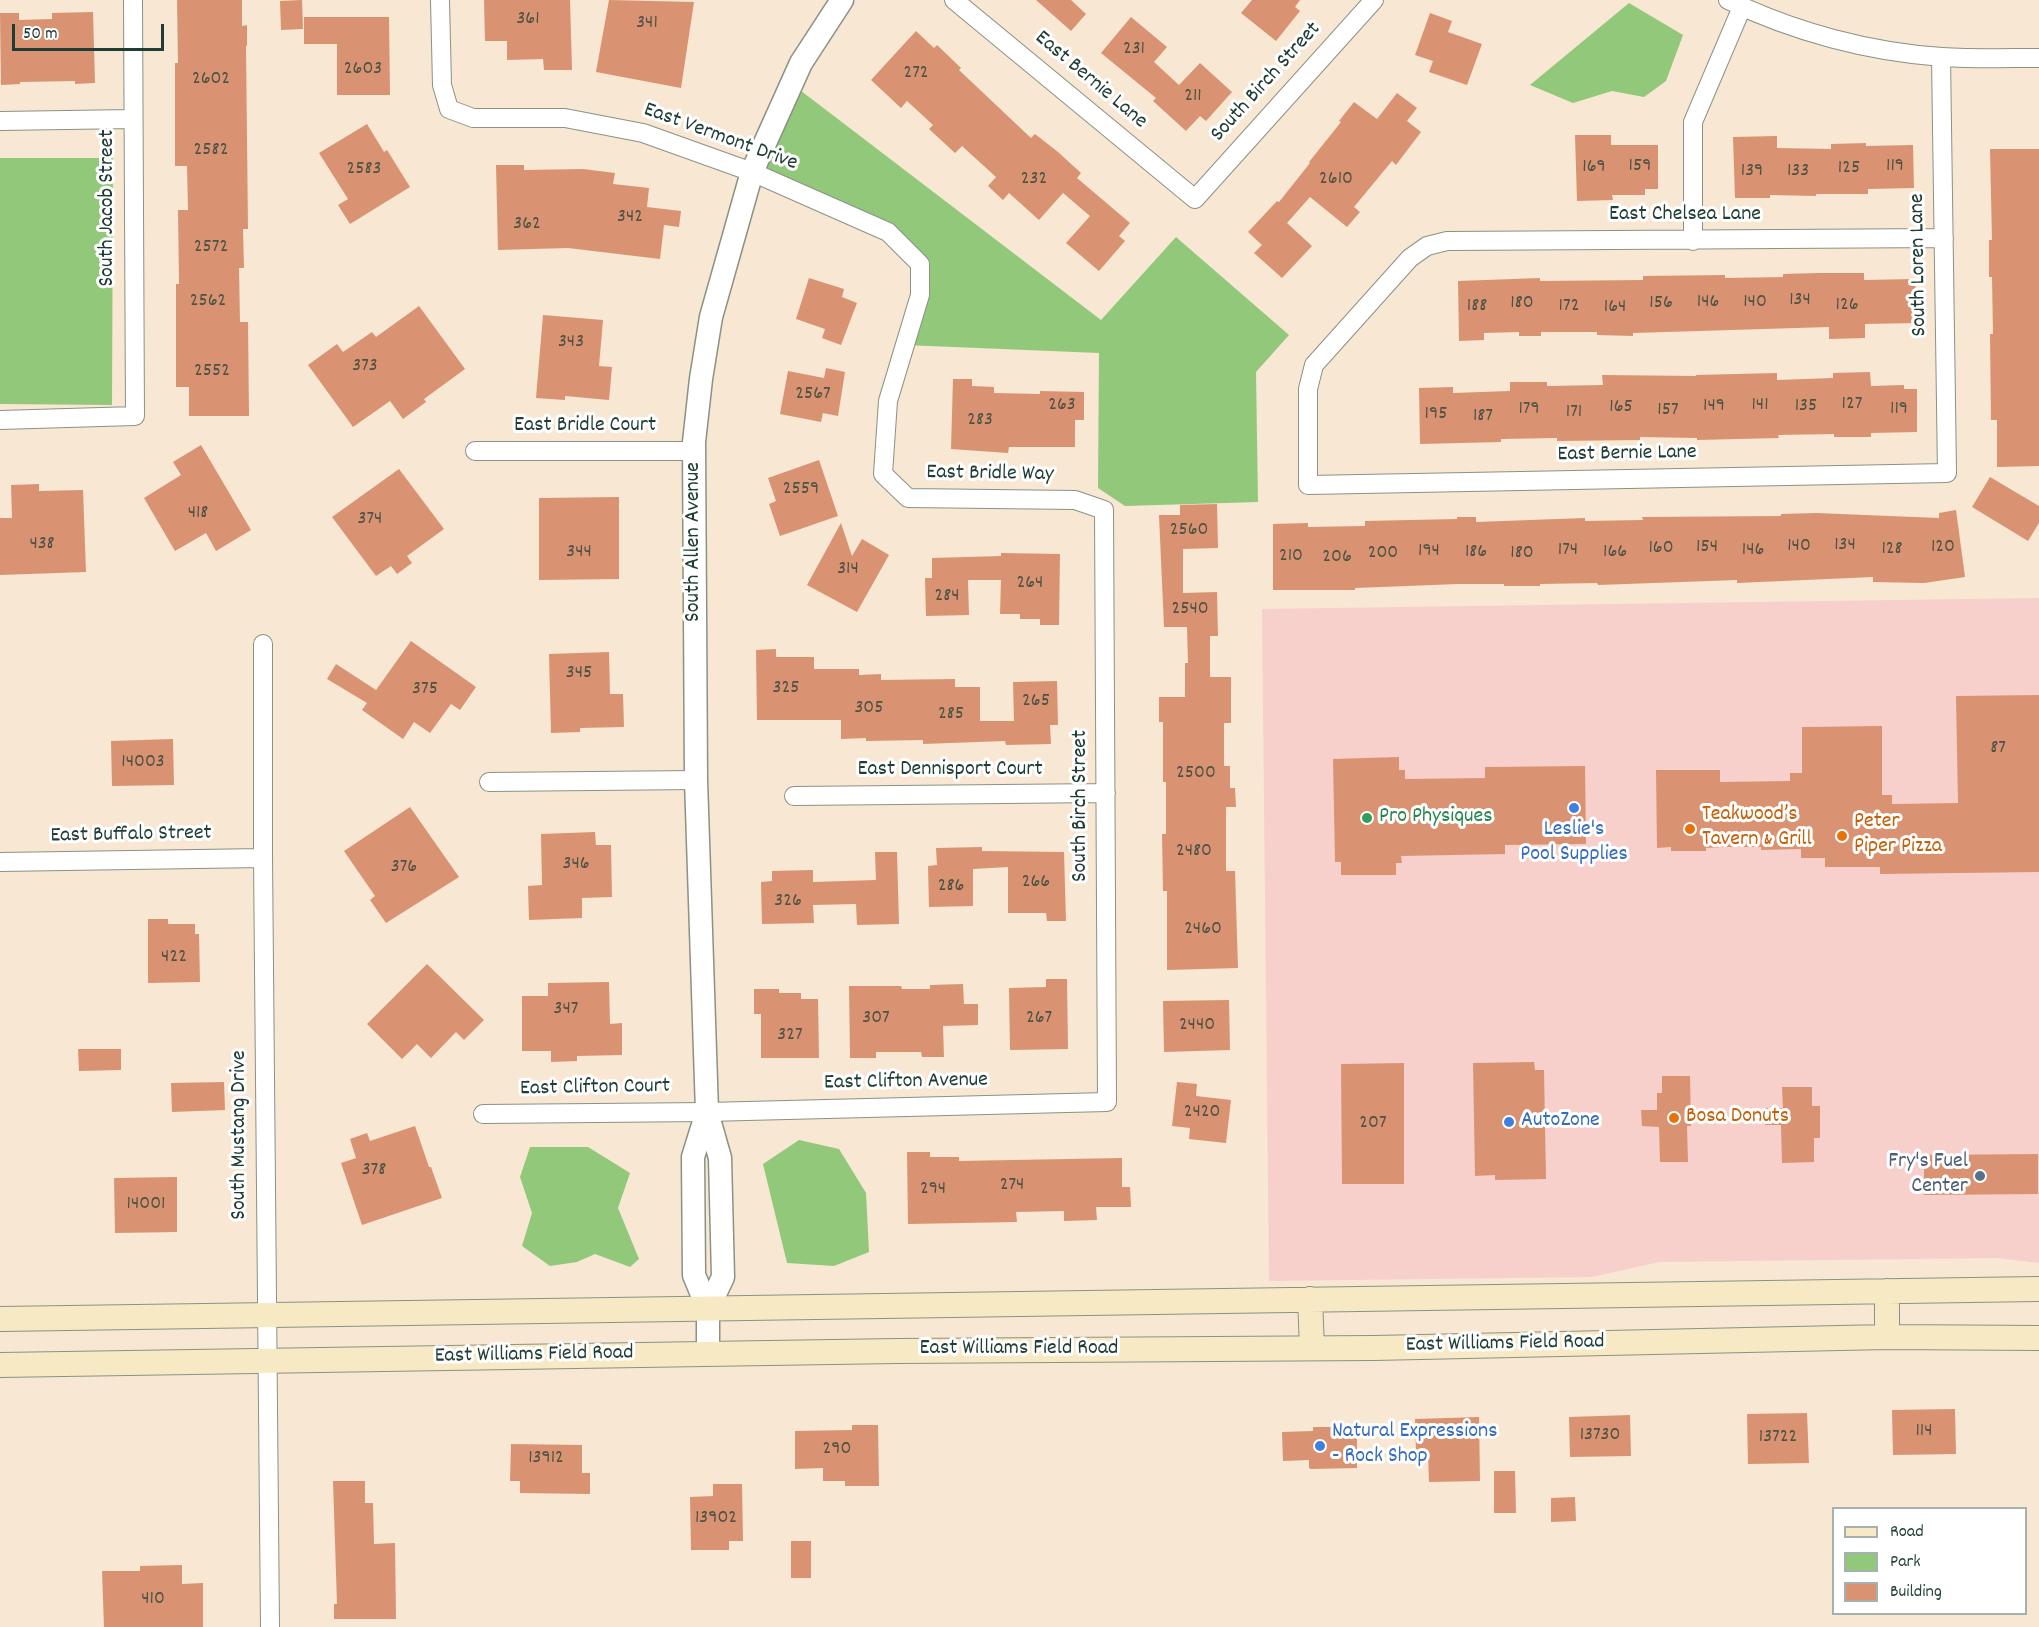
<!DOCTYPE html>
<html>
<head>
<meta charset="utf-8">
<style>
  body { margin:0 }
  #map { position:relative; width:2039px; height:1627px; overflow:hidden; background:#f7e7d3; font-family:Dekko,sans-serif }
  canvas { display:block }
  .legend { position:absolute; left:1832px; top:1507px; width:195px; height:108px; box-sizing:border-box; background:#fff; border:2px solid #a5b1ae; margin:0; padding:8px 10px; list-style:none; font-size:18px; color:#1f3d34 }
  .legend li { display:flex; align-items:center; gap:12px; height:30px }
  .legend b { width:30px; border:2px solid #a5b1ae }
  .scale { position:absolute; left:12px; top:24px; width:152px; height:27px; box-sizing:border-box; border:3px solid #1f3d34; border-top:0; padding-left:8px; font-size:18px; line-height:21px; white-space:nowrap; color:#1f3d34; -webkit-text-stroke:4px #fff; paint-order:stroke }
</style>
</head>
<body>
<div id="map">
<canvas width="2039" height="1627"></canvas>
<ul class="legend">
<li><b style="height:8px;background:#f6e9c3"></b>Road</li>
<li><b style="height:16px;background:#92c87a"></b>Park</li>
<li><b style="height:16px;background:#d99372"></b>Building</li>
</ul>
<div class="scale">50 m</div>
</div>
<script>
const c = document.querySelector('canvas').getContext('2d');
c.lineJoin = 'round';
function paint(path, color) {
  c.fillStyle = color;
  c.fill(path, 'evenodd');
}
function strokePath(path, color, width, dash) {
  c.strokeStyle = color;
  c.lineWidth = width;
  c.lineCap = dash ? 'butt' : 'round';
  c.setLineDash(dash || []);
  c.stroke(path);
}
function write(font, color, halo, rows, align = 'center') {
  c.font = font + ' Dekko,sans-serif';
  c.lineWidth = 6;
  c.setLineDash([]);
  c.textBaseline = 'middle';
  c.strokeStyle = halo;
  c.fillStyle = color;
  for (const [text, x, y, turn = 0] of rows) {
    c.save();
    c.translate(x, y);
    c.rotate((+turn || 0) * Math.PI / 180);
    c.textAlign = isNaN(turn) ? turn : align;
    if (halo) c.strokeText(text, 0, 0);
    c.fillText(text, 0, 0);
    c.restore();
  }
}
const built = new Path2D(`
  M2039,598V1263L1997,1258L1659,1262L1592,1277L1269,1281L1262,609Z`);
const green = new Path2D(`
  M1629,3L1683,35L1666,81L1644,97L1612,91L1573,103L1530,85Z
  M792,84L1101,320L1176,237L1289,335L1256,372L1258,502L1125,506L1098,488L1099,353L905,345L920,263L888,232L752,172Z
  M0,158H113L112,405L0,404Z
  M799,1140L839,1149L866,1193L869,1252L834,1266L787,1263L763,1164Z
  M530,1147H588L630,1173L618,1208L639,1259L630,1267L595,1254L577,1262L550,1266L522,1246L532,1213L520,1177Z`);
const building = new Path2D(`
  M177,0H242V26L247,25V46H246L248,229H243L244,268H239L240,322H248L249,416H189V387H176V284H179L178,210H188L187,166H175V63H178Z
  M302,0L303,29L281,30L280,1Z
  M484,0H570L572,70H544L543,59L507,60V41H485Z
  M609,0L694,2L681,88L596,72Z
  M1036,0H1071L1086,14L1071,31Z
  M1252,0H1300L1295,7L1300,11L1276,41L1241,13Z
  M93,12L95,83L75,84V81L20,82V84L1,85L0,13H19V20L52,19V13Z
  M1430,13L1452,21L1448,32L1482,44L1467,85L1429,72L1433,61L1415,55Z
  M304,17H389L390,95H337V44H304Z
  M1131,17L1167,47L1154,62L1179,85L1200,63L1232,92L1206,121L1200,116L1186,131L1153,101L1156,98L1101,53Z
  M916,31L934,48L937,45L961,68L959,70L1031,138L1035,134L1058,152L1081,173L1077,178L1130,223L1119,236L1125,241L1099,271L1066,243L1090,216L1063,193L1039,220L1009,193L1003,200L988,186L996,177L962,146L955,153L929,129L933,125L907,101L901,108L871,80Z
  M1397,93L1417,108L1407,121L1421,132L1396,165L1392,161L1354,207L1360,212L1347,227L1310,197L1287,223L1312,246L1282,278L1254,253L1262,245L1248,232L1277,201L1279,202L1310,163L1309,162L1341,122L1339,121L1354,102L1377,119Z
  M367,124L384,152L387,150L410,187L350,224L338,205L348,199L319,153Z
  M1575,135H1611V145H1658V189H1645V195H1612L1613,200L1577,201Z
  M1777,136V148L1831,149V144L1866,143V146L1913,145L1914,188L1868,189V194H1816V196L1770,195V198H1735L1733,137Z
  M1990,149H2039V466L1997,467V420H1991L1990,334H1993L1992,277H1989V240H1992Z
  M496,165H524V170L583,169L615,173L613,184L649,188L647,207L681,211L679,227L664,225L660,259L568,248L498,250Z
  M1818,273H1864V280L1915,279L1917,323L1865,324V338L1829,339V327L1633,333V336L1597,335V332H1541V336H1519V332L1484,333V340L1459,341L1458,281L1540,278V281L1643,280V276L1725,275V278L1783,277V274Z
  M809,278L844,289L842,297L857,303L841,345L822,338L825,329L796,319Z
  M419,306L465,369L424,399L426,402L403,419L390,401L353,427L308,365L337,344L343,352L372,332L376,337Z
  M543,315L603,320L599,366L612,367L609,400L565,396V400L536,398Z
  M826,368L845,372L838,416L823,413L821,422L780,414L788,371L824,378Z
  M1870,372L1871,386L1904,385V389H1917V432L1871,433V437H1834V434L1778,435L1779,438L1697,440V438L1640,437V440L1557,441V438L1501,439V442L1420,444L1419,388L1453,387V393L1510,391V382H1547V386L1603,385L1602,375L1696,376V375L1777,373V380L1833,378V373Z
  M953,379H972V386L994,387V393L1040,394V391L1084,392V420H1075V447H1009L1008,453L951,449Z
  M201,445L251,530L216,551L206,533L175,551L144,498L181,475L173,462Z
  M819,460L838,516L780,536L769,504L776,501L768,478Z
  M399,469L444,529L407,556L412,563L397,574L391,566L376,576L332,517Z
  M1990,477L2039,506V523L2028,541L1972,507Z
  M39,484V491L83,490L86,572L0,575V518H12L11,485Z
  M619,497V579L539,580V498Z
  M1217,504L1218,548L1183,549V593L1217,592L1218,636H1210V677H1231V723H1224V766H1230V788H1235L1236,807H1226V871H1235L1238,968L1167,970V891H1163L1162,834H1166V782H1163V722H1159V697H1185V663H1188L1187,627H1164L1159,515H1180V505Z
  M1956,510L1965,577L1924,583L1873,582V577L1737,583V580L1598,585L1597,583L1540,584V586H1504V584H1458L1355,588V590H1273V524L1308,523V527L1365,526V521L1457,519V517H1476V522L1585,518V521L1643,520L1642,517L1781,516V514L1816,513L1939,518V513Z
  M841,523L852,556L862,539L889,555L857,612L807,585Z
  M1001,553L1060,554L1059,625H1040V619H1020V614H1000L1001,580H968L969,615L926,616L925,578H932V558L1001,556Z
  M411,641L476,687L460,710L451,704L430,733L414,722L403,739L362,710L367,703L327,679L336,664L376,690Z
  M776,649V657H814V669H859V675L881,674V680L955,679V687H980V721H1014L1013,682L1057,681L1058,725H1050L1051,744L1006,745L1005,741L923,744V740L866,741V738L841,739V720H757L756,650Z
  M609,652L610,694H623L624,727L580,728V732L551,733L549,654Z
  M2039,695V872L1880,874V867H1825V858H1801V849L1761,850V847H1721L1706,848V851H1671V847L1657,848L1656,770H1720V782L1790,781V773H1802V727L1882,726V795H1892V804L1958,803L1956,696Z
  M173,739L174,785L112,786L111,741Z
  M1399,757V770H1405V779L1485,778V767L1585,766L1586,844L1505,845V854L1401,856L1402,863H1396V875H1341V862H1335L1333,759Z
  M410,807L459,877L386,923L370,900L375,896L344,851Z
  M595,832L596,845H611L612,897L582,898V918L529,920L528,886L542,885L541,834Z
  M982,847V851L1064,852L1066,921H1047L1046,913H1008V867L973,869V906L929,907L928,866L937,865L936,848Z
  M875,852H897L899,924L857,925L856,904L813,905L814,923L762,924L761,882L772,881V871L813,870V882L876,880Z
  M148,919H168V924H195V934H199L200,982L148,983Z
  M427,964L484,1020L464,1040L456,1032L431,1058L417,1044L402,1059L367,1024Z
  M1046,979H1067L1068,1049L1010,1050L1009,988L1046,987Z
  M609,982L610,1024L622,1023V1055L577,1056V1061L551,1062V1051H522V996H548V983Z
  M963,984L964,1004H978V1025L943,1026L944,1057H922L921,1052H876V1058H850L849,986H901L902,989H930V985Z
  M754,989H779V993H801V999H818L819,1058H761V1014H754Z
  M1229,1000L1230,1050L1164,1052L1163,1001Z
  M78,1049H121V1070L79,1071Z
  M1534,1062L1535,1070H1544L1546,1179L1495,1180V1175L1475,1176L1473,1063Z
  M1404,1063V1184H1342L1341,1064Z
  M1662,1076H1690L1691,1126H1687L1688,1162H1660L1659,1127L1642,1126L1641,1110H1657V1093H1662Z
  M224,1082L225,1110L172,1112L171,1083Z
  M1177,1082L1197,1084L1196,1096L1231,1100L1226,1143L1189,1139L1190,1128L1172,1126Z
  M1782,1087H1812V1106H1820V1138H1814V1162L1782,1163L1781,1125H1765V1108H1783Z
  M415,1126L429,1167H431L442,1198L362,1225L341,1163L356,1158L350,1139L367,1133L370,1141Z
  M907,1152H930V1157H959V1161L1122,1158V1187H1130L1131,1207H1096L1097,1220L1064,1221V1211L1016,1212L1017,1222L908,1224Z
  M2038,1154V1194L1924,1195V1155Z
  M177,1177V1232L115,1233L114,1178Z
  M1955,1409L1956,1454L1893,1455L1892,1410Z
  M1807,1413L1809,1463L1748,1464L1747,1414Z
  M1630,1415L1631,1456L1570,1457L1569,1417Z
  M1479,1417L1480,1481L1429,1482L1428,1452H1416L1415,1419Z
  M852,1425H878L879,1486H845V1481H823V1468L795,1469V1431L852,1430Z
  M1313,1427H1357V1468L1311,1469L1309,1468V1460L1283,1461L1282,1432L1313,1431Z
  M511,1444L582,1445V1473H590V1494L520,1493V1481H510Z
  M1494,1471H1515L1516,1513H1494Z
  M333,1481H365V1503H373L374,1544L395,1543L396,1619H334V1604H337Z
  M713,1484H742L743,1541H729V1550H691L690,1497L713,1496Z
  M1575,1497L1576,1521L1551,1522V1498Z
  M791,1541H811V1578H791Z
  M182,1565V1584L203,1583V1627H104L102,1571H140V1566Z`);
const minor = new Path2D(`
  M440,0L442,85L449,109L473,118H565L643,133L752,172L888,232L920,264V295L888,401L883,474L908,498L1075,500L1104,510L1107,1102L707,1112L483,1114
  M954,0L1195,199L1374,0
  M1728,0C1794,32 1869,52 1942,57C1974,59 2007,58 2039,58
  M1941,57L1947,473L1308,485V389L1314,365L1410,258L1427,246L1447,241L1944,238
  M0,121L133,119
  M1693,241V122L1742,7
  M0,420L135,416L133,0
  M475,451H694
  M263,644V858L270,1627
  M489,782L696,780
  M794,796L1106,793
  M0,862L263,858`);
const tertiary = new Path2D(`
  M707,1112L693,1157L694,1275L708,1309V1354
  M708,1309L723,1277L720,1158L707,1112L696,780L694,442L701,379L711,317L752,172L801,63L842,0`);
const secondary = new Path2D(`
  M1310,1299L1312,1348
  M0,1319L2039,1289
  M1887,1337V1291
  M0,1365L897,1351L1374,1348L1887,1337L2039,1338`);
const markers = [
  [1574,808,6,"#3f7fe0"],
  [1367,818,6,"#2e9e5b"],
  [1690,829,6,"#e8710a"],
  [1842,836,6,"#e8710a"],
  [1674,1118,6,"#e8710a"],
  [1509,1122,6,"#3f7fe0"],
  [1980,1176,6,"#5c6f8a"],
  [1320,1446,6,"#3f7fe0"]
];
const numberNames = [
  ["361",528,20],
  ["341",647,24],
  ["231",1134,50],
  ["2603",363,70],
  ["272",916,74],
  ["2602",211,80],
  ["211",1193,97],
  ["2582",211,151],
  ["159",1640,167],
  ["119",1895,167],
  ["169",1594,168],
  ["125",1849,169],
  ["2583",364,170],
  ["139",1752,172],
  ["133",1798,172],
  ["232",1034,180],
  ["2610",1336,180],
  ["342",630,218],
  ["362",527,225],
  ["2572",211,248],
  ["134",1800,301],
  ["2562",208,302],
  ["146",1708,303],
  ["140",1755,303],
  ["180",1522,304],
  ["156",1661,304],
  ["126",1847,306],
  ["188",1477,307],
  ["172",1569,307],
  ["164",1615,308],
  ["343",571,343],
  ["373",365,367],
  ["2552",212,372],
  ["2567",813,395],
  ["127",1852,405],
  ["263",1062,406],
  ["141",1760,406],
  ["149",1714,407],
  ["135",1806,407],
  ["165",1621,408],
  ["179",1529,410],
  ["119",1899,410],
  ["157",1668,411],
  ["171",1574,413],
  ["195",1436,415],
  ["187",1483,417],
  ["283",980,421],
  ["2559",801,490],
  ["418",198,514],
  ["374",370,520],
  ["2560",1189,531],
  ["438",42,545],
  ["134",1845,546],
  ["140",1799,547],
  ["154",1707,548],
  ["120",1943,548],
  ["160",1661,549],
  ["128",1892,550],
  ["174",1568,551],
  ["146",1753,551],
  ["194",1429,552],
  ["344",579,553],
  ["186",1476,553],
  ["166",1615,553],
  ["200",1383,554],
  ["180",1522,554],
  ["210",1291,557],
  ["206",1337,558],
  ["314",848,570],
  ["264",1030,584],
  ["284",947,597],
  ["2540",1190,610],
  ["345",579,674],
  ["325",786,689],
  ["375",425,690],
  ["265",1036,702],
  ["305",869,709],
  ["285",951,715],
  ["87",1998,749],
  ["14003",143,763],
  ["2500",1196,774],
  ["2480",1194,852],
  ["346",576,865],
  ["376",404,868],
  ["266",1036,883],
  ["286",951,887],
  ["326",788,902],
  ["2460",1203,930],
  ["422",174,958],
  ["347",566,1010],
  ["307",876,1019],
  ["267",1039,1019],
  ["2440",1197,1026],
  ["327",790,1036],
  ["2420",1202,1113],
  ["207",1373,1124],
  ["378",374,1171],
  ["274",1012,1186],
  ["294",933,1190],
  ["14001",146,1205],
  ["114",1924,1432],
  ["13730",1600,1436],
  ["13722",1778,1438],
  ["290",837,1450],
  ["13912",546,1459],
  ["13902",716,1519],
  ["410",153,1600]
];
const streetNames = [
  ["East Bernie Lane",1090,81,40],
  ["South Birch Street",1267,83,-48],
  ["East Vermont Drive",720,138,20],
  ["South Jacob Street",109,208,-90],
  ["East Chelsea Lane",1685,216],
  ["South Loren Lane",1920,265,-91],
  ["East Bridle Court",585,427],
  ["East Bernie Lane",1627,455,-1],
  ["East Bridle Way",990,475,1],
  ["South Allen Avenue",695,542,-90],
  ["East Dennisport Court",950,771],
  ["South Birch Street",1082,806,-90],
  ["East Buffalo Street",131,836,-1],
  ["East Clifton Avenue",906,1083,-1],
  ["East Clifton Court",595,1089,-1],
  ["South Mustang Drive",241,1135,-90],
  ["East Williams Field Road",1505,1345,-1],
  ["East Williams Field Road",1019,1350],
  ["East Williams Field Road",534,1356,-1]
];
const foodNames = [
  ["Teakwood’s",1702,816],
  ["Tavern & Grill",1702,841],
  ["Peter",1854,823],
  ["Piper Pizza",1854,848],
  ["Bosa Donuts",1686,1118]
];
const leisureNames = [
  ["Pro Physiques",1379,818]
];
const shopNames = [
  ["Leslie's",1574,831,"center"],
  ["Pool Supplies",1574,856,"center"],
  ["AutoZone",1521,1122],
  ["Natural Expressions",1332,1433],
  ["- Rock Shop",1332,1458]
];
const serviceNames = [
  ["Fry's Fuel",1968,1163],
  ["Center",1968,1188]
];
paint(built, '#f7d0cb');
paint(green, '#92c87a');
paint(building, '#d99372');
strokePath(minor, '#8b9284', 20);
strokePath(tertiary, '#8b9284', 25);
strokePath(secondary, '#8b9284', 26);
strokePath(minor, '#fff', 18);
strokePath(tertiary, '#fff', 22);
strokePath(secondary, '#f6e9c3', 24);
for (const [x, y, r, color] of markers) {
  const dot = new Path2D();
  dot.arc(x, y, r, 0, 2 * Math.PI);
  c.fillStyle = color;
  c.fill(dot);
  strokePath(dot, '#fff', 2);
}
write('20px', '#4e5244', null, numberNames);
write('22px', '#1f3d34', '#fff', streetNames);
write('22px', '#c56008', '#fff', foodNames, 'left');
write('22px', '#27864d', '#fff', leisureNames, 'left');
write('22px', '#366cbe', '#fff', shopNames, 'left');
write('22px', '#4e5e75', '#fff', serviceNames, 'right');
</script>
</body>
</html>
